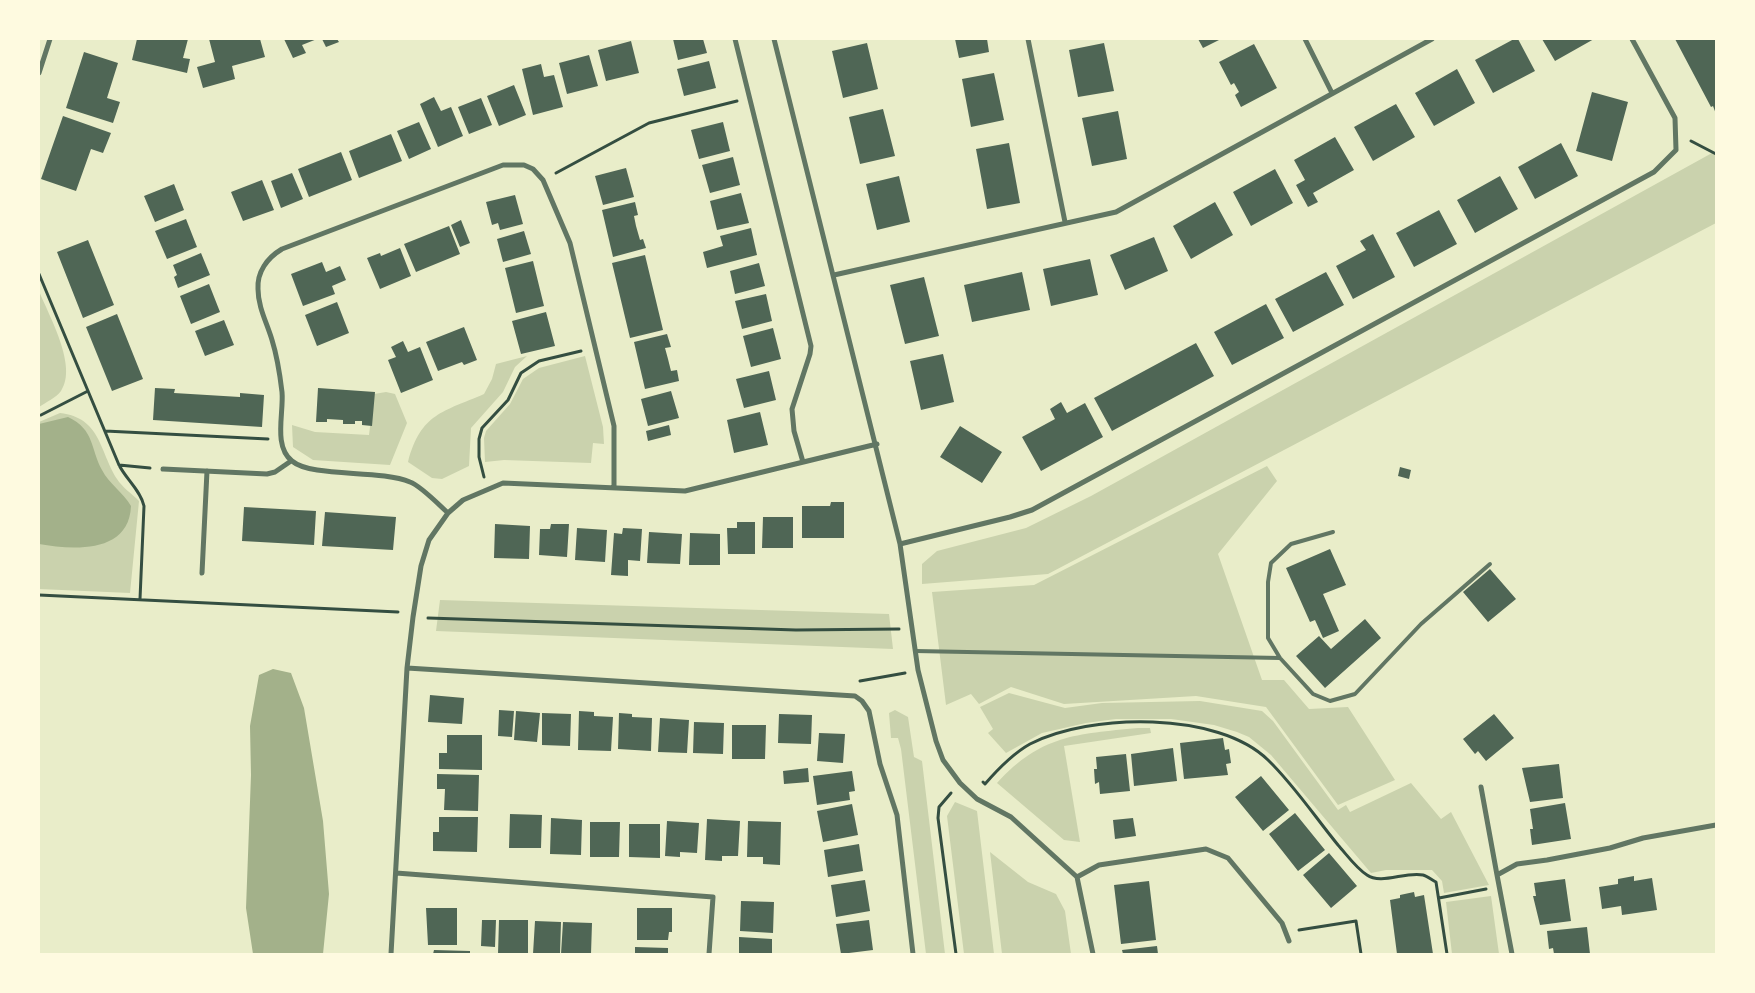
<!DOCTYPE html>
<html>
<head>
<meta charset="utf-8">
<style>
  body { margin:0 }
  #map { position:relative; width:1755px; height:993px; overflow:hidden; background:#e9edc9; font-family:Karla,sans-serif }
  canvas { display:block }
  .frame { position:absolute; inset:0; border:40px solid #fefae0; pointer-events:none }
</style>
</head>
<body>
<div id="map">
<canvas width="1755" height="993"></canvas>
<div class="frame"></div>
</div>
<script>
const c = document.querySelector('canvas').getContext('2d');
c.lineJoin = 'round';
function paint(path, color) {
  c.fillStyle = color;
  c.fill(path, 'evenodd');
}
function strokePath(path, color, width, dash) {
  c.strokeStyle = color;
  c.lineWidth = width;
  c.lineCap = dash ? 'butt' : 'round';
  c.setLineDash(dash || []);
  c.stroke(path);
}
const green = new Path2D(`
  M1712,153L1716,156V223L1048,574L922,584V564L937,551L1026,528L1091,496Z
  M39,291C49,316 78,366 61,391C56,398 46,402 39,407Z
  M527,356L515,367L503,392L471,428L469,466L442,479L432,478L408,462C421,413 443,412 484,394L492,379L496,364Z
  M585,356L603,427L604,444L593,443L591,463L504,460L485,462L484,438L486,431L510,404L523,379L539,368Z
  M386,392L395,394L407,423L390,465L313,460L293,447L292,425L315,432L369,435L374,394Z
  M60,413C101,418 99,450 117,479C122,487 132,494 139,501L130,593L39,589V422Z
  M1267,466L1277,481L1218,554L1262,680H1284L1309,709L1348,707L1395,780L1338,805L1266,707L1196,696L1064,704L1011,687L979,704L971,694L946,705L932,592L1034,585Z
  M440,600L889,614L893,649L436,631Z
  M1009,693L1065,708L1102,703L1200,701L1262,711L1273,721L1338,810L1346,805L1350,812L1411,783L1441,819L1451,812L1489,885L1444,893L1442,881L1432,870H1386L1371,873L1271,755L1249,737L1237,732L1214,725L1171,719H1116L1086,723L1042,733L1006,753L988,733L993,729L980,707Z
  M895,710L908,717L914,757L922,761L945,954H926L901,749L898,738H891L889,713Z
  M1138,728H1150L1151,733L1064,746L1080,842L1064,840L997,783C1041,735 1076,734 1138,728Z
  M955,802L977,811L994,954H964L947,816Z
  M990,852L1028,882L1056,894L1065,911L1071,954H1002Z
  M1491,896L1499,954H1452L1446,902Z`);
const water = new Path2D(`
  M68,417C95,430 90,448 102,470C109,484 123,492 131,506C129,554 73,550 39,544V424Z
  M273,669L291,673L304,708L323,821L329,894L323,954H253L246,908L251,775L250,726L259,675Z`);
const building = new Path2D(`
  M137,39H188L183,58L190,59L187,73L132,60Z
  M209,39H260L265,57L232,66L235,79L203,88L197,67L215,62Z
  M284,39H317L302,45L306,53L293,58Z
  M322,39H337L339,42L326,47Z
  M673,39H703L707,53L678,60Z
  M955,39H987L989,52L959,58Z
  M1198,39H1221L1203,48Z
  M1514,39H1518L1535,71L1493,93L1475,60Z
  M1542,39H1594L1555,61Z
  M1675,39H1716V114L1713,106L1711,107Z
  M631,41L639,73L606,81L598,50Z
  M867,43L878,89L843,98L832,51Z
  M1104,43L1114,91L1078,97L1069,50Z
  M1254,44L1277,88L1241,107L1235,95L1239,92L1234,83L1231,85L1219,62Z
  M84,52L118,63L107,98L120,102L113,123L66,108Z
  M589,55L598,86L567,94L559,63Z
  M709,61L716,88L684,96L677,69Z
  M541,64L544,77L554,75L563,107L533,115L522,69Z
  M1457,69L1475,103L1434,126L1415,93Z
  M994,73L1004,120L971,127L962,79Z
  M514,85L526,115L499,126L487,96Z
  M1592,92L1628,102L1612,161L1576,151Z
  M434,97L441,111L451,107L463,136L438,147L420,104Z
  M481,98L492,125L469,134L458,107Z
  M1396,104L1415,137L1373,161L1354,127Z
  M883,109L895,156L860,164L849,117Z
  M1118,111L1127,159L1092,166L1082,118Z
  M63,116L111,133L103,153L91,149L76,191L41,179Z
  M419,122L431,149L409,159L397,131Z
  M723,122L730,151L699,159L691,130Z
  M391,134L402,161L359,178L349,151Z
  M1335,137L1354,170L1313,193L1318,202L1308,207L1296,185L1305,180L1294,160Z
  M1009,143L1020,203L987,209L976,149Z
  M1561,143L1578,176L1535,199L1518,167Z
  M341,152L352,180L309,197L298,169Z
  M733,157L740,185L710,193L702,165Z
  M626,168L634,197L603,205L595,176Z
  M1275,169L1293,203L1251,226L1233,192Z
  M292,173L303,199L281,208L271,181Z
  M899,176L910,222L877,230L866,184Z
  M1500,176L1518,209L1475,233L1457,200Z
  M262,180L274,210L243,221L231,192Z
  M174,184L184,210L155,222L144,196Z
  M741,193L749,223L717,230L710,201Z
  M515,195L523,224L500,230L498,223L492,225L486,202Z
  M635,202L638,215L634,216L636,226L640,240L643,239L646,248L613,257L602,210Z
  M1215,202L1233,235L1191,259L1173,226Z
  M1439,210L1457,244L1414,267L1396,233Z
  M186,219L197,247L167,259L155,231Z
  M461,220L470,243L460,247L451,225Z
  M449,226L460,254L416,272L404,244Z
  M751,228L757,255L707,268L703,252L723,246L720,236Z
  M524,231L531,254L503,262L497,239Z
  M1373,234L1395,277L1353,299L1336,266L1366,250L1360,241Z
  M1154,237L1168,271L1125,290L1110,255Z
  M88,240L114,305L83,318L57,252Z
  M400,248L411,276L380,289L367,258L380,253L381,256Z
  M201,253L210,275L178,288L174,277L177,275L173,265Z
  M645,255L663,330L630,338L612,263Z
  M1090,259L1098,295L1051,306L1043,269Z
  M533,261L544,306L516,313L505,268Z
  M322,262L326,272L340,266L346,280L332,286L335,294L303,306L291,274Z
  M759,263L765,286L735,294L730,271Z
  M1022,272L1030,310L972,322L964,285Z
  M1326,272L1344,305L1293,332L1275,299Z
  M924,277L939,336L905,344L890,285Z
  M209,284L220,312L191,324L180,296Z
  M766,294L772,321L742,329L735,301Z
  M337,302L349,333L317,346L305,315Z
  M1266,304L1284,338L1232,365L1214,332Z
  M546,312L555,346L521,354L512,321Z
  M117,314L143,379L112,391L86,327Z
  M224,320L234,345L205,356L195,331Z
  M464,327L477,360L464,365L462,362L438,371L426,342Z
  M773,328L781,359L751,367L743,336Z
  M667,334L671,347L665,348L668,359L671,371L677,370L679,381L645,389L634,342Z
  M403,341L408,352L420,347L433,380L401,393L388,360L396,357L391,347Z
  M1196,343L1214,376L1112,431L1094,398Z
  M943,354L954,402L921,410L910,361Z
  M769,371L776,400L744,408L736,379Z
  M155,388L175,389L174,393L240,397V393L264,395L262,427L153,420Z
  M318,388L375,392L372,426L362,425V421H355V424H343V420L327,419V422H316Z
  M671,391L679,418L648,426L641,399Z
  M1061,402L1067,413L1085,403L1103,437L1041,471L1022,437L1055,419L1050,409Z
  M760,412L768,445L734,453L727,420Z
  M669,425L671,435L648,441L646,431Z
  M960,426L1002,452L982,483L940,457Z
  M1400,467L1411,470L1409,479L1398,476Z
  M831,502H844V538H802V506H830Z
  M244,507L316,511L314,545L242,541Z
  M325,512L396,517L393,550L322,546Z
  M763,517H793V548H762Z
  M737,522H755V554H728L727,528H737Z
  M495,524L530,526L529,559L494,558Z
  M551,524H569L567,557L539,555L540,529H550Z
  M577,528L607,530L605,562L575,560Z
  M623,528L642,529L640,561L628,560V576L611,575L614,533L622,534Z
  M649,532L682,534L680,564L647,563Z
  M690,533L720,534V565H689Z
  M1330,549L1346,585L1323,594L1339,631L1323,638L1315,620L1310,622L1286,568Z
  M1490,569L1516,599L1488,622L1463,592Z
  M1365,619L1381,638L1325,688L1296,656L1319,636L1331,649Z
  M430,695L464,698L462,724L428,722Z
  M499,710L514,711L512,737L498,736Z
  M516,711L540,713L537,742L514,740Z
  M579,711L594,712V716L613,717L611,751L578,750Z
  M542,713L571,714L570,746L542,745Z
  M619,713L632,714V717L652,718L651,751L618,749Z
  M779,714L812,715L811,744L778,743Z
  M1494,714L1514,738L1486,761L1478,751L1475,754L1463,739Z
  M660,718L689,720L687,753L658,752Z
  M694,722L724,723L723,754L693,753Z
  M732,725H766L765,759H732Z
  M819,733L845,734L843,763L817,761Z
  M447,735H482V770L439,769V753H447Z
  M1223,738L1225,750L1229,749L1231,763L1226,764L1228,775L1184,779L1180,743Z
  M1173,748L1177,781L1134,786L1131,754Z
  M1126,754L1130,791L1100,794L1099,782L1095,784L1094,769H1097L1096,757Z
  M1559,764L1563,798L1530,802L1522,768Z
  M808,768L809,782L784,784L783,771Z
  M852,771L855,791L849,792L850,800L817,805L813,776Z
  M437,774L479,775L478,811L444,810L445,789H437Z
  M1261,776L1289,810L1263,831L1235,797Z
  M1565,803L1571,839L1532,845L1530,829H1533L1530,809Z
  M852,804L858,835L823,842L817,811Z
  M1295,813L1325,850L1298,871L1269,834Z
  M510,814L542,815L541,848H509Z
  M439,817H478L477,852L433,851V832H439Z
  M551,818L582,820L581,855L550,854Z
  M1133,818L1136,836L1115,839L1113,820Z
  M707,819L740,821L738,856H722V861L705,860Z
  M667,821L699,823L697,853L680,852V857L665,856Z
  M748,821L781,822L780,865L763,864V857H747Z
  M590,822H620L619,857H590Z
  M629,824H660V858L629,857Z
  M859,844L863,871L828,877L824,850Z
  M1329,853L1357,886L1331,908L1303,875Z
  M1634,876V881L1652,878L1657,910L1622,915L1621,906L1602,909L1599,887L1618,884V879Z
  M1565,879L1571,921L1540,925L1533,896H1536L1534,883Z
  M865,880L870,911L836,917L831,885Z
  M1149,881L1156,940L1121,944L1114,885Z
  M1414,892L1415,897L1424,895L1433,954H1397L1390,900L1400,898V895Z
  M741,901L774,902L773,933L740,931Z
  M426,908H457V945H428Z
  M637,908H672V932H669L668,940H637Z
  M482,920H496L495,947L481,946Z
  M499,920H528V954H498Z
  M869,920L873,950L841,954L836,924Z
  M535,921L561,922L560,954H533Z
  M563,922L592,923L591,954H561Z
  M1587,927L1590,954H1554L1553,948L1549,949L1547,931Z
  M739,937L772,939V954H739Z
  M1157,946L1158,954H1123L1122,950Z
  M635,947L668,948V954H635Z
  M434,950L470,951V954H433Z`);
const path = new Path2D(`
  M1691,141L1716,154
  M556,173L649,123L737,101
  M39,274L119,465C126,479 141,491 144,506L140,599
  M41,415L88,391
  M105,431L268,439
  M119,465L150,468
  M484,477L479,457V439L482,428L508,400L521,373L539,361L581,351
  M39,595L398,612
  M428,618L796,630L899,629
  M860,681L905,673
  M983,782L985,784C998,769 1012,754 1030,744C1090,713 1218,711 1268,760C1294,785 1315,817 1338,845C1347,855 1356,868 1367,875C1381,885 1406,871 1423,875C1427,876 1432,880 1436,882L1447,954
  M951,793L939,807L938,818L956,954
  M1439,898L1486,889
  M1299,930L1356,921L1361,954`);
const service = new Path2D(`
  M1333,532L1291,544L1271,563L1268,582V638L1280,658L1313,694L1330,701L1355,694L1421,624L1490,564
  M915,651L1280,658`);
const minor = new Path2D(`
  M735,39L811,346L810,354L792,409L794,431L803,462
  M774,39L900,544L918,670L936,741L943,760L960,783L977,799L1011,817L1077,877L1093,954
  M1028,39L1065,222
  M1305,39L1332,93
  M39,73L50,39
  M834,275L1116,212L1432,39
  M163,469L267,474L275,472L291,461
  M448,513C438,504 421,486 410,482C380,469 312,478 292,461C273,446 284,413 282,392C280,375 277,356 272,340C267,323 258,307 258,289C257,272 267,258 282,249L503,165H524L533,169L543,180L570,243L614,426V488
  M900,544L1010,517L1032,510L1654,172L1676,150L1675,118L1632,39
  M202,573L207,471
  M407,668L855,696L862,701L869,711L880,764L897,815L913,954
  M1481,787L1497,875
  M396,873L713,897L709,954
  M1077,877L1099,865L1206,849L1228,858L1282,923L1289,941
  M391,954L407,668L413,617L421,566L429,540L448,513L463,500L503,483L685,491L877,444
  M1512,954L1497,875L1517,864L1547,860L1610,848L1643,838L1716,825`);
paint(green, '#cad2ad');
paint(water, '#a3b18a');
paint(building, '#4f6655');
strokePath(path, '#344e41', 3);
strokePath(service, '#617663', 4);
strokePath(minor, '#617663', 5);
</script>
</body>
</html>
